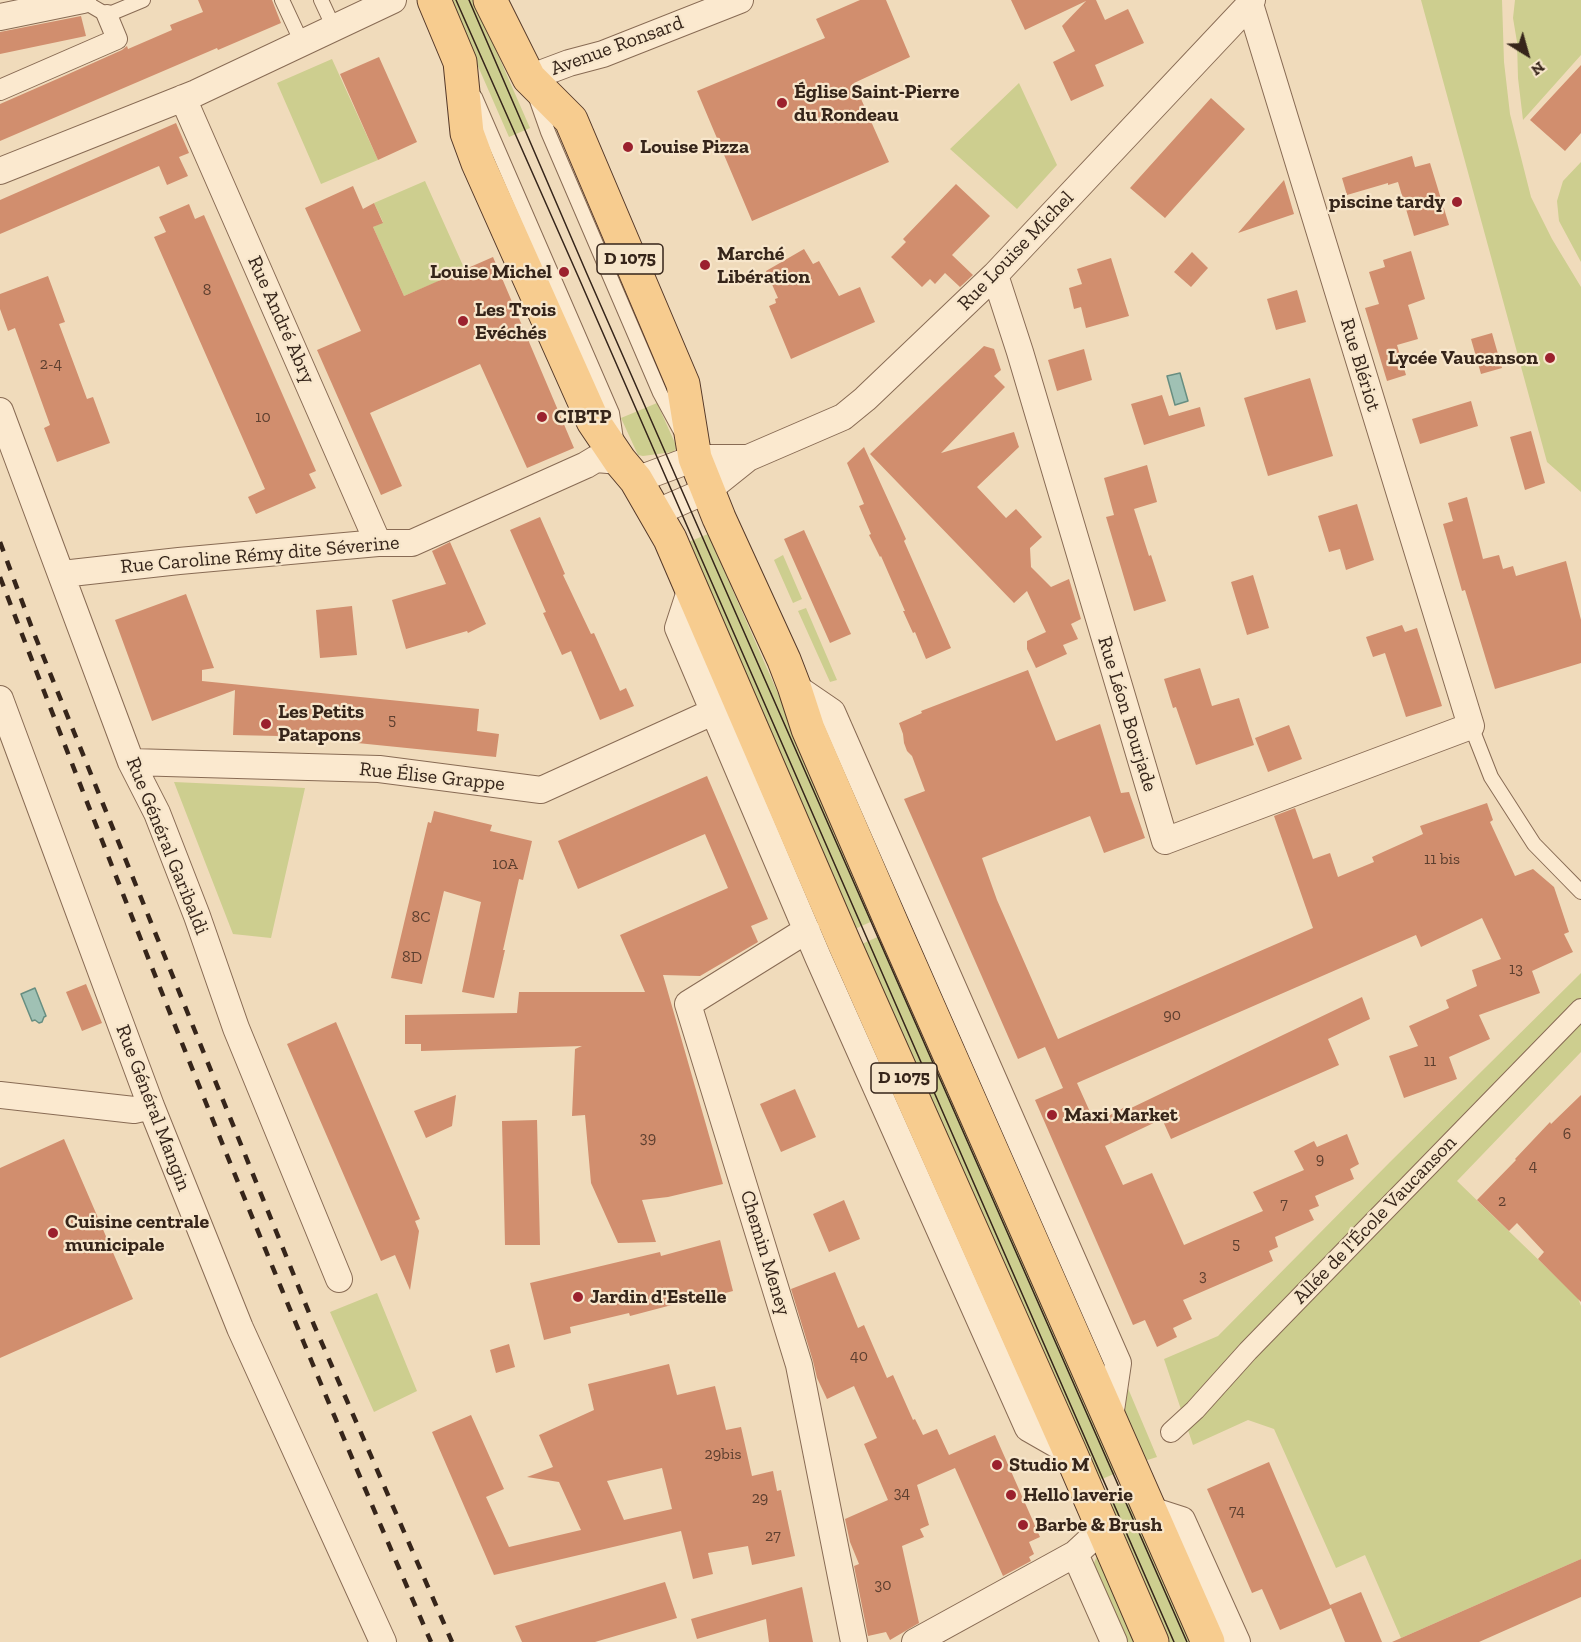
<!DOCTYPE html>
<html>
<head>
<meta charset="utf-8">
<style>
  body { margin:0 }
  #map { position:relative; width:1581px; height:1642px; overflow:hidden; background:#f0dbbb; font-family:"Zilla Slab",serif }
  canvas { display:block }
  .north { position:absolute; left:1497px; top:24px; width:60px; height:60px; -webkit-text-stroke:4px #f7e6cb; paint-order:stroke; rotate:143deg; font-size:16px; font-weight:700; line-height:24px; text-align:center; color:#36251a }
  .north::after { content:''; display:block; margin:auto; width:21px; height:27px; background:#36251a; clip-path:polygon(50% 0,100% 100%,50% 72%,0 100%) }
</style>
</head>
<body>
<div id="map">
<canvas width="1581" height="1642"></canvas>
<div class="north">N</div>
</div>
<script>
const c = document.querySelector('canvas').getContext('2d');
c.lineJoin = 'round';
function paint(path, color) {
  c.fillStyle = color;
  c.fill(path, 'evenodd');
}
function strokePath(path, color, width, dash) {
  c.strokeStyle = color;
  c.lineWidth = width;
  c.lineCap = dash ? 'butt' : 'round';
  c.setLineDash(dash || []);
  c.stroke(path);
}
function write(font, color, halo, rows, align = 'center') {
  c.font = font + ' "Zilla Slab",serif';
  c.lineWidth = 4.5;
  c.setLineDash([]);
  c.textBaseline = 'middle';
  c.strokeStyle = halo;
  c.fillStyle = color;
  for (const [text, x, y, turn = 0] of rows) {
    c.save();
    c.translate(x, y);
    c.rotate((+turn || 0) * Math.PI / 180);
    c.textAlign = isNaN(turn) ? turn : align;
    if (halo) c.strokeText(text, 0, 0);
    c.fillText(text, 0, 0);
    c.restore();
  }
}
const green = new Path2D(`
  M449,0H474L530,128L509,137Z
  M1421,0H1502L1504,62L1510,114L1531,197L1552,239L1581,287V492L1547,462Z
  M1515,0H1581V55L1523,120L1518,78L1517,42L1513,18Z
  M332,59L378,160L321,184L277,83Z
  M1019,83L1057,165L1017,209L950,149Z
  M1581,162V262L1559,221L1557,201L1563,181Z
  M425,181L465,270L404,296L373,227L383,222L374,203Z
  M657,403L675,443L676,449L673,452L643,456L638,455L621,418Z
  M708,534L877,919L855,929L686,543Z
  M783,555L802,599L793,603L774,560Z
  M806,608L837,680L830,682L798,611Z
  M174,782L305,788L271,938L233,934Z
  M884,934L1119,1472L1097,1481L862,944Z
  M1581,973V1052L1457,1181L1578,1298L1581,1306V1559L1401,1638L1365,1555L1336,1568L1274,1429L1248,1420L1193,1445L1164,1359L1218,1336L1390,1162Z
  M377,1293L417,1391L374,1412L330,1312Z
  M1127,1386L1157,1457L1138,1463L1122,1423Z
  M1125,1488L1193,1642H1167L1104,1497Z
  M1101,1546L1143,1642H1126L1098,1587L1094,1563Z`);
const water = new Path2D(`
  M1180,373L1188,401L1175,405L1167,376Z
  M35,988L46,1016L44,1017L42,1022L39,1023L35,1020L32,1021L21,994Z`);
const building = new Path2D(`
  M198,0H272L281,23L218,50L217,48L0,141V104L64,76L122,50L127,46L128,49L172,30L170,25L203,12Z
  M860,0H886L910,57L854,83L889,162L752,221L697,91L825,38L816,19Z
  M1011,0H1096L1105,20L1128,9L1144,43L1095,65L1104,86L1071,101L1053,62L1075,51L1062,26L1086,1L1025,30Z
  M81,16L86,36L0,54V32Z
  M379,57L417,142L378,160L340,74Z
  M1581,65V133L1565,151L1530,120Z
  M1211,98L1245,129L1165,218L1130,188Z
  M176,123L189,153L179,157L188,176L167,185L159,166L0,234V200Z
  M1412,156L1415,167L1430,163L1449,225L1414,236L1398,182L1388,185V183L1347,195L1342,178Z
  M1284,180L1294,214L1238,233Z
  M956,184L990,216L952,255L973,275L960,287L945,273L935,284L930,279L922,287L891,257L906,242L903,239Z
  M353,186L363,209L374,203L383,223L373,227L404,296L493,257L574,448L527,468L480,364L370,413L402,486L381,495L317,350L361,331L305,208Z
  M189,204L195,219L204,215L316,471L309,474L316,488L256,514L248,497L265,489L154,237L166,232L159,217Z
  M804,249L813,264L819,261L839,296L860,287L875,322L791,359L769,306L776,303L775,299L778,298L766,271Z
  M1411,251L1425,299L1408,305L1418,339L1397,345L1406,375L1387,381L1365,308L1379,304L1369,272L1385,267L1383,260Z
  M1192,252L1208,268L1191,287L1174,272Z
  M1111,258L1129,316L1086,328L1081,307L1074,309L1069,288L1082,284L1077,269Z
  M48,276L65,322L59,324L87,399L93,397L110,443L57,462L44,428L50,425L15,328L8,331L0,309V294Z
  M1297,290L1306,322L1276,330L1267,299Z
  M1492,333L1502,368L1481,374L1471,339Z
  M984,346L994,349L1001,370L994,376L1005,387L941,453L1014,432L1019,447L977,487L1006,518L1016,509L1042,537L1030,548L1031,567L1051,587L1069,579L1081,619L1071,624L1078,639L1063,645L1067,654L1036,668L1027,649V641L1046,632L1027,591L1014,603L870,454Z
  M1084,349L1092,380L1057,391L1048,360Z
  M1310,378L1333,456L1268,476L1244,398Z
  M1162,395L1169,416L1200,407L1205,426L1144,445L1131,404Z
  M1471,401L1478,426L1420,444L1412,419Z
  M1531,431L1545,483L1525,490L1510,437Z
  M864,447L906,539L904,541L951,648L926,659L915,632L913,633L903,611H905L881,556L880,557L869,535L871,534L859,506L864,504L847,463Z
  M1147,465L1157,502L1134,509L1149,556L1151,555L1166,601L1134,611L1106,517L1114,515L1104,478Z
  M1467,497L1483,559L1499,555L1503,569L1513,566L1516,576L1566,561L1581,620V663L1495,689L1465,590L1462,591L1443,524L1453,521L1448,503Z
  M1357,504L1374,560L1346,570L1340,549L1329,552L1318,516Z
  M540,517L565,574L563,575L591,634L594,633L620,691L626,688L634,706L600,720L571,651L562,655L543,613L546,612L510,530Z
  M804,530L851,634L830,643L784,539Z
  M450,542L486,624L468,633L467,631L406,649L392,600L446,584L432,551Z
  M1253,575L1269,628L1247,635L1231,582Z
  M186,594L214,668L202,670V681L479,709L477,731L499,734L496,757L278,735V736L233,735L235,690L152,721L115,620Z
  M352,606L357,655L320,658L316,610Z
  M1402,625L1405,632L1417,628L1442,706L1406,717L1385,653L1373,657L1366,637Z
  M1200,668L1212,706L1239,698L1254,745L1196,765L1176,707L1173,708L1164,679Z
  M1028,670L1056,741L1100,724L1121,793L1129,792L1145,838L1104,853L1090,816L982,858L997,900L1058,1039L1313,928L1274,816L1295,808L1313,859L1330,853L1338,877L1374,862L1372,857L1423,834L1420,826L1487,803L1493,820L1490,822L1515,876L1533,869L1554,887L1569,932L1564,934L1573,952L1532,971L1540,993L1479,1015L1490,1039L1449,1057L1457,1079L1404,1098L1389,1056L1418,1046L1409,1026L1449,1008L1446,1000L1477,986L1472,970L1501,959L1482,918L1421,947L1416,935L1077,1083L1095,1123L1127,1106L1129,1109L1362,997L1370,1019L1328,1039L1339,1065L1171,1139L1162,1119L1105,1146L1123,1185L1152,1173L1184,1245L1263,1211L1253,1192L1304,1170L1294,1151L1314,1141L1317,1147L1347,1134L1359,1164L1350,1169L1354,1179L1315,1196L1319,1206L1309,1210L1314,1220L1275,1237L1278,1247L1269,1251L1273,1261L1183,1300L1192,1319L1173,1328L1177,1337L1157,1347L1145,1320L1133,1325L1035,1100L1063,1088L1045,1047L1018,1059L904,799L925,791L912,756L907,751L904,743L903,734L899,723L922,713L921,711Z
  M1289,725L1302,759L1268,772L1255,738Z
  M707,776L768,919L751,926L758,942L700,976L663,975L723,1184L668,1197L642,1200L656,1242L618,1243L591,1183L585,1115L572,1116L575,1049L582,1046L421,1051V1044H405V1015L517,1013L519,992H645L620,935L728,888L705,834L578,889L558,841Z
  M434,811L492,825L490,831L532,841L523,880L519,879L503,950H505L494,998L462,992L481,902L444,891L422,984L391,978L428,822L431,823Z
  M86,984L102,1023L82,1031L66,992Z
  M336,1022L420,1219L415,1221L419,1231L410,1290L395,1255L381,1261L287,1044Z
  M795,1089L816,1137L781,1152L760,1104Z
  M456,1095L452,1126L426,1138L414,1111Z
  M1581,1095V1302L1538,1259L1544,1252L1517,1223L1509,1231L1477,1200L1516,1160L1515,1159L1550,1122L1551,1124Z
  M537,1120L540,1245H505L502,1121Z
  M64,1139L133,1299L0,1358V1168Z
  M844,1200L860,1239L829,1252L813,1214Z
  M720,1240L733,1291L703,1299L702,1297L630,1316L629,1313L570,1327L571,1333L544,1340L530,1283L660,1252L661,1256Z
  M835,1272L858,1328L864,1325L887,1378L893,1375L913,1420L915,1419L923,1435L937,1429L949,1455L995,1435L1040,1537L1029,1542L1034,1554L1029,1557L1031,1561L1003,1576L955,1468L917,1485L929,1525L920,1529L924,1537L902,1546L919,1623L890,1640L886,1632L868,1636L854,1566L859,1564L850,1542L845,1519L888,1500L864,1444L877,1438L854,1386L827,1399L817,1378L813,1361L791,1289Z
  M509,1344L515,1367L496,1373L490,1350Z
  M669,1364L677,1395L715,1386L726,1430L741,1427L752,1476L773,1471L777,1491L781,1490L795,1556L752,1565L748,1546L708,1553L713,1574L693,1579L681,1531L494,1575L432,1432L471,1415L504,1489L486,1497L509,1547L581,1530L559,1482L527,1477L553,1467L539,1435L594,1410L588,1384ZM662,1468L672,1509L624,1520L607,1481Z
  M1269,1462L1330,1605L1361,1592L1382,1642H1345L1331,1608L1280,1630L1262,1589L1252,1593L1207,1489Z
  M1581,1559V1597L1524,1622L1479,1642H1392Z
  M665,1582L677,1618L595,1642H522L515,1626Z
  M802,1587L813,1642H769L766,1619L697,1639L691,1619Z`);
const service = new Path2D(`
  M282,0L302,43
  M321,0L334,28
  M83,1L107,15L143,0
  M475,97L612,413L616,439
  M536,98L548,132L660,393L680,430
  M1471,726L1491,777L1534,844L1581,892`);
const pedestrian = new Path2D(`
  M0,90L117,39L107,15
  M1171,1432L1195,1410L1248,1351L1581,1009`);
const minor = new Path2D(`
  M0,17L83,0
  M529,78L569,63L603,54L740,0
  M183,98L378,543
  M0,171L196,93L393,0
  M995,275L1020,352L1165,841L1471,726L1250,4
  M0,411L131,762L157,813L197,916L236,1028L339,1279
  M636,480L695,458H748
  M655,513L708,490L748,458L843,417L865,399L995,275L1250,4L1252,0
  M62,574L179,561L378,543H412L586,465L596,459L620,461
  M691,588L678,628L818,957L1028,1428L1070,1452
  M794,686L832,712L1118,1363L1110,1417
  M0,699L151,1106L240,1328L383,1642
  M131,762L379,769L541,790L715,711
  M807,930L688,1004L799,1365L854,1642
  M0,1095L134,1110L151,1106
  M1151,1510L1182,1520L1237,1642
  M1075,1554L1114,1642
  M915,1642L1075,1554L1103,1528`);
const primary = new Path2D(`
  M434,0L460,62L467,133L478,163L593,421L620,461L636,480L670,539L845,945L1070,1452L1152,1642
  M490,0L529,78L571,120L683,384L695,458L719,518L784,660L794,686L808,729L892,924L1208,1642`);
const tram = new Path2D(`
  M456,0L578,276L1174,1642
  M469,0L587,274L1187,1642`);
const rail = new Path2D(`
  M0,542L33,631L314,1325L452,1642
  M0,577C137,934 278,1291 431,1642`);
const markers = [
  [782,103,6,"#9b212e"],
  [628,147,6,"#9b212e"],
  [1457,202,6,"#9b212e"],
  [705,265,6,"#9b212e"],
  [564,272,6,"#9b212e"],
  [463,321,6,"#9b212e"],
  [1550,358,6,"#9b212e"],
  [542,417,6,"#9b212e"],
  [266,724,6,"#9b212e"],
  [1052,1115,6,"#9b212e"],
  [53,1233,6,"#9b212e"],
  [578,1297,6,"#9b212e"],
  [997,1465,6,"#9b212e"],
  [1011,1495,6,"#9b212e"],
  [1023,1525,6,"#9b212e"]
];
const numberNames = [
  ["8",207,290],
  ["2-4",51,364],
  ["10",263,417],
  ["5",392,720],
  ["11 bis",1442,859],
  ["10A",505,864],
  ["8C",421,917],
  ["8D",412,957],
  ["13",1516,969],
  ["90",1172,1015],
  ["11",1430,1061],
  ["6",1567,1134],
  ["39",648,1138],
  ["9",1320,1159],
  ["4",1533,1166],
  ["2",1502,1201],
  ["7",1284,1204],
  ["5",1236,1244],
  ["3",1203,1276],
  ["40",859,1356],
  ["29bis",723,1454],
  ["34",902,1493],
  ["29",760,1498],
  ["74",1237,1511],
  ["27",773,1536],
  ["30",883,1585]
];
const shields = [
  [630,259,66],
  [904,1078,66]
];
const shieldNames = [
  ["D 1075",630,259],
  ["D 1075",904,1078]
];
const streetNames = [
  ["Avenue Ronsard",617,46,-20],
  ["Rue Louise Michel",1016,251,-46],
  ["Rue André Abry",281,320,66],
  ["Rue Blériot",1360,365,73],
  ["Rue Caroline Rémy dite Séverine",260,555,-5],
  ["Rue Léon Bourjade",1127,714,73],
  ["Rue Élise Grappe",432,777,6],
  ["Rue Général Garibaldi",167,846,68],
  ["Rue Général Mangin",153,1108,69],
  ["Allée de l'École Vaucanson",1375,1220,-46],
  ["Chemin Meney",765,1253,73]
];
const poiNames = [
  ["Église Saint-Pierre",794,92],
  ["du Rondeau",794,115],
  ["Louise Pizza",640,147],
  ["piscine tardy",1445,202,"right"],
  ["Marché",717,254],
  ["Libération",717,277],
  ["Louise Michel",552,272,"right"],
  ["Les Trois",475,310],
  ["Evéchés",475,333],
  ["Lycée Vaucanson",1538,358,"right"],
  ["CIBTP",554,417],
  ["Les Petits",278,712],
  ["Patapons",278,735],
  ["Maxi Market",1064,1115],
  ["Cuisine centrale",65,1222],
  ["municipale",65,1245],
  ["Jardin d'Estelle",590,1297],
  ["Studio M",1009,1465],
  ["Hello laverie",1023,1495],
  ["Barbe & Brush",1035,1525]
];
paint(green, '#cdce8f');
paint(water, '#a0c1b4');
strokePath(water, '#678e81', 1.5);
paint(building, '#d18e6e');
strokePath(service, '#886b54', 16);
strokePath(pedestrian, '#886b54', 22);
strokePath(minor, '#886b54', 28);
strokePath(primary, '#553929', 35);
strokePath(service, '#fbe9cf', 14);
strokePath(pedestrian, '#fbe9cf', 20);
strokePath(minor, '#fbe9cf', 26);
strokePath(primary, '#f7cc8f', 33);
strokePath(tram, '#36251a', 1.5);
strokePath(rail, '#36251a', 4.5, [10, 10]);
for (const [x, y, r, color] of markers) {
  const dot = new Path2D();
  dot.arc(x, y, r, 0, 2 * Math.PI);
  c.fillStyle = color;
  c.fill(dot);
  strokePath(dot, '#f7e6cb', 2);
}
write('16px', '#5d3f2f', null, numberNames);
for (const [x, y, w] of shields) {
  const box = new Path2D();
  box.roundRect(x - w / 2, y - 15, w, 30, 4.5);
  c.fillStyle = '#f7e6cb';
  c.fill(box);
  strokePath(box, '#36251a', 1.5);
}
write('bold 18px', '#36251a', null, shieldNames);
write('20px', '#36251a', '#f7e6cb', streetNames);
write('bold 20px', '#36251a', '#f7e6cb', poiNames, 'left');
</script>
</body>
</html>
